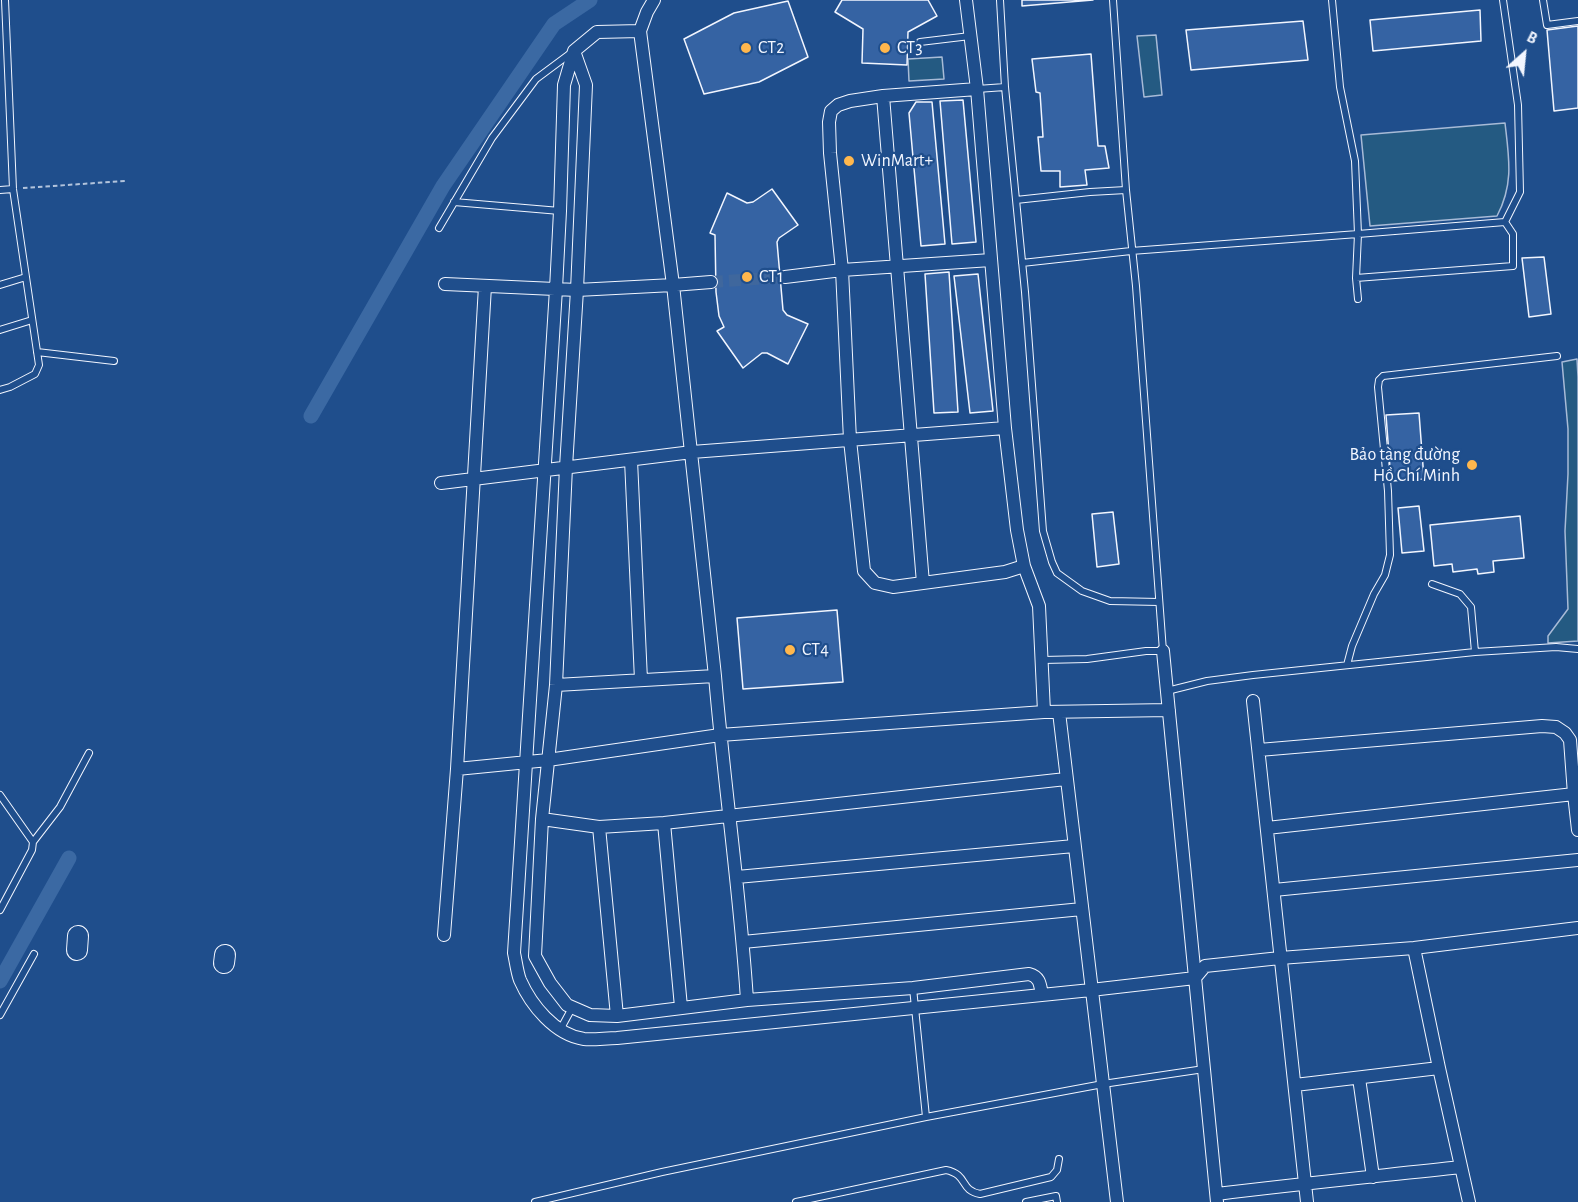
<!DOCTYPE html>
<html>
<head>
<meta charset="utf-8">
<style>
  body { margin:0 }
  #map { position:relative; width:1578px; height:1202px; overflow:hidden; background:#1f4e8c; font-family:"Alegreya Sans",sans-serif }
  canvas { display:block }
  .north { position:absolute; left:1494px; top:24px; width:60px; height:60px; -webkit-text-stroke:4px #1f4e8c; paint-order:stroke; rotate:27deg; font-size:16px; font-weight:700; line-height:24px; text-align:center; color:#f2f6ff }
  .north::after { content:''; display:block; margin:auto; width:21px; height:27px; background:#f2f6ff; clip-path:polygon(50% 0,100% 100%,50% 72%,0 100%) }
</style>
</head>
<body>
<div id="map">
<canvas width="1578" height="1202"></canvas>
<div class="north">B</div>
</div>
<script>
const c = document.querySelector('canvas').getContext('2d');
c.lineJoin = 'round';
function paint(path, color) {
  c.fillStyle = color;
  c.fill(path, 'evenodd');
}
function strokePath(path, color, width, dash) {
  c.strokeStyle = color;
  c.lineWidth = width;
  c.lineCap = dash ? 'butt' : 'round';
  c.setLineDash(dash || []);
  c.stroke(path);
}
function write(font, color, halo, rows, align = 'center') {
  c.font = font + ' "Alegreya Sans",sans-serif';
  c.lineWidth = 4.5;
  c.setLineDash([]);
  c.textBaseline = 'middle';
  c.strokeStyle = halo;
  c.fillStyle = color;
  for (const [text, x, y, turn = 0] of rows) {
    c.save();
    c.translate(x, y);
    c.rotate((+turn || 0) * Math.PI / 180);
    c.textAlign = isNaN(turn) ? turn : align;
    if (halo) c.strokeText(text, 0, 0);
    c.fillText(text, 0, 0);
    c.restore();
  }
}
const green = new Path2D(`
  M1156,35L1162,95L1144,97L1137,36Z
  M942,57L944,79L909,81L908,59Z
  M1505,123C1509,158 1514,184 1497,216L1370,226L1361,135Z
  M1577,359L1578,377V641L1548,643V636L1568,609L1565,531L1568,474V429L1562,362Z`);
const canal = new Path2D(`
  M311,416L443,186L554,24L590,0
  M0,981L69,858`);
const building = new Path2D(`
  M842,0H928L937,16L908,32L907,65L862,63L863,29L835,12Z
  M1022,0H1093L1022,6Z
  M788,1L808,57L759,82L704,94L684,39L734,13Z
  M1480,10L1481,41L1373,51L1370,20Z
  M1303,21L1308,60L1191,70L1186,30Z
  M1578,26V108L1554,111L1547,30Z
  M1091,54L1098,146H1105L1109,168L1085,170L1087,185L1060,187V171H1041L1038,137H1043L1040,93L1036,92L1032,59Z
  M963,100L976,242L952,244L940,101Z
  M916,102H932L945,244L921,246L909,113Z
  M772,189L798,225L779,238L777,242L783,310L787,315L808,324L788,364L767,353H762L743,368L717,331L724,327L719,316L716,292L715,235L710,233L727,193L747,203L753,202Z
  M1544,257L1551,314L1529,317L1522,258Z
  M949,272L958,412L934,413L925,274Z
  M978,274L993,411L970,413L954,276Z
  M1419,413L1424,479L1391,481L1386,415Z
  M1419,506L1424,551L1402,553L1398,508Z
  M1113,512L1119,564L1097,567L1092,514Z
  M1520,516L1524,558L1493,561L1494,572L1478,574L1477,569L1453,572L1452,564L1434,566L1430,525Z
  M837,610L843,682L743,689L737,618Z`);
const minorTunnel = new Path2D(`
  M711,282L785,277`);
const path = new Path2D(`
  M23,188L125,181`);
const service = new Path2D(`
  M1000,0L1005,87L1025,292L1043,531L1052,562L1057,573L1082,591L1110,601L1159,602
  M1543,0L1547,25L1578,21
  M920,42L970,36
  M977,89L1005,87
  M0,190L13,189
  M1016,200L1090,192L1126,190
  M454,202L560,211
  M439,228L492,138L536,79L571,53
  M1022,263L1131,251L1358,234L1355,161L1340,87L1332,0
  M1356,278L1513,266V234L1505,222
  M0,285L26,277
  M1358,299L1356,278L1358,234L1505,222L1520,192L1518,105L1503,0
  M0,330L32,320
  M37,352L114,361
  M0,390L10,387L35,374L39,365L13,189L5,0
  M1432,584L1460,594L1471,607L1475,652
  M1043,660L1087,659L1146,651H1163L1136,286L1126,190L1113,0
  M1347,665L1352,646L1374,594L1385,575L1390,555L1388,491L1378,387L1379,380L1383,376L1557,356
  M1167,691L1207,681L1253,675L1475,652L1556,647L1578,649
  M0,795L33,842L32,850L0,910
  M33,842L60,807L89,753
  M913,988L926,1117
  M0,1015L34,954
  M560,1030L572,1008
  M535,1202L662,1172L926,1117L1103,1084L1204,1069
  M796,1202L946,1170C969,1175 959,1190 980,1194L1051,1177L1057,1170L1059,1159
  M1026,1202L1056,1196L1057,1202`);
const minor = new Path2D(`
  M654,0L647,12L640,31L673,285L715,676C724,784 740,891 747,1000
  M966,0L977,89L1005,428L1017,530L1024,566L1039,606L1044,712
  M640,31L597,32L574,51L564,85L560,211L556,289L514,953C516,962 517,972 520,980C531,1005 555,1035 584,1039C594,1040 606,1038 617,1038L1091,990L1195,978L1205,966L1280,958L1414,948L1578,928
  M574,51L586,85L577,290L566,467L556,685L542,819L535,956L550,983L567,1005L590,1015L617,1016L747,1000L913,988L1029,974C1040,977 1040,984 1042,995
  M977,89L883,96L850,101L838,105L831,111L829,122L830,153L842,270L850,440L864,571L875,583L893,587L1005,572L1024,566
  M883,96L923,583
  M785,277L842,270L991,260
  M445,284L577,290L673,285L711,282
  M631,460L641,680
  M441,483L692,452L1005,428
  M1163,651L1217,1202
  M556,685L715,676
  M1253,701L1307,1202
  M1059,712L1117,1202
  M1259,750L1542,726L1556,727L1565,733L1570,740L1574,794L1578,830
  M457,769L548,760L720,735L1044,712L1169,710
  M542,819L599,827L664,823L1066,779
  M664,823L681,1007
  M599,827L617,1016
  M1267,828L1574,794
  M737,877L1074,846
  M1274,890L1578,860
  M444,935L457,769L485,286
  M743,942L1082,909
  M1414,948L1439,1068L1469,1202
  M1359,1078L1373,1177
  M1295,1085L1439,1068
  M1217,1194C1298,1184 1379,1176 1461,1167`);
const primary = new Path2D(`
  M77,950L78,936
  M224,963L225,955`);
const markers = [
  [746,48,6,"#ffb74d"],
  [885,48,6,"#ffb74d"],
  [849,161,6,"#ffb74d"],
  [747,277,6,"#ffb74d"],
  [1472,465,6,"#ffb74d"],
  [790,650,6,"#ffb74d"]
];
const poiNames = [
  ["CT2",758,48],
  ["CT3",897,48],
  ["WinMart+",861,161],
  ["CT1",759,277],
  ["Bảo tàng đường",1460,455,"right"],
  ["Hồ Chí Minh",1460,476,"right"],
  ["CT4",802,650]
];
paint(green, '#245a82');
strokePath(green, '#a8bbd7', 1.5);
strokePath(canal, '#3b69a3', 15);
paint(building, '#3563a3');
strokePath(building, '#f2f6ff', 1.5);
strokePath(minorTunnel, '#3f679d', 12, [12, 6]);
strokePath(service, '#f2f6ff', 8);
strokePath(minor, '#f2f6ff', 14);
strokePath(primary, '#f2f6ff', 22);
strokePath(path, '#b3c4dc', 2, [4.5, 3]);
strokePath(service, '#1f4e8c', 6);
strokePath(minor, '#1f4e8c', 12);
strokePath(primary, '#1f4e8c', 20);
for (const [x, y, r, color] of markers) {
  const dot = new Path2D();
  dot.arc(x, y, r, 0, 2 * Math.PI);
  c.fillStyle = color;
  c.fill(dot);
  strokePath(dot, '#1f4e8c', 2);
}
write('18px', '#f2f6ff', '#1f4e8c', poiNames, 'left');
</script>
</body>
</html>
